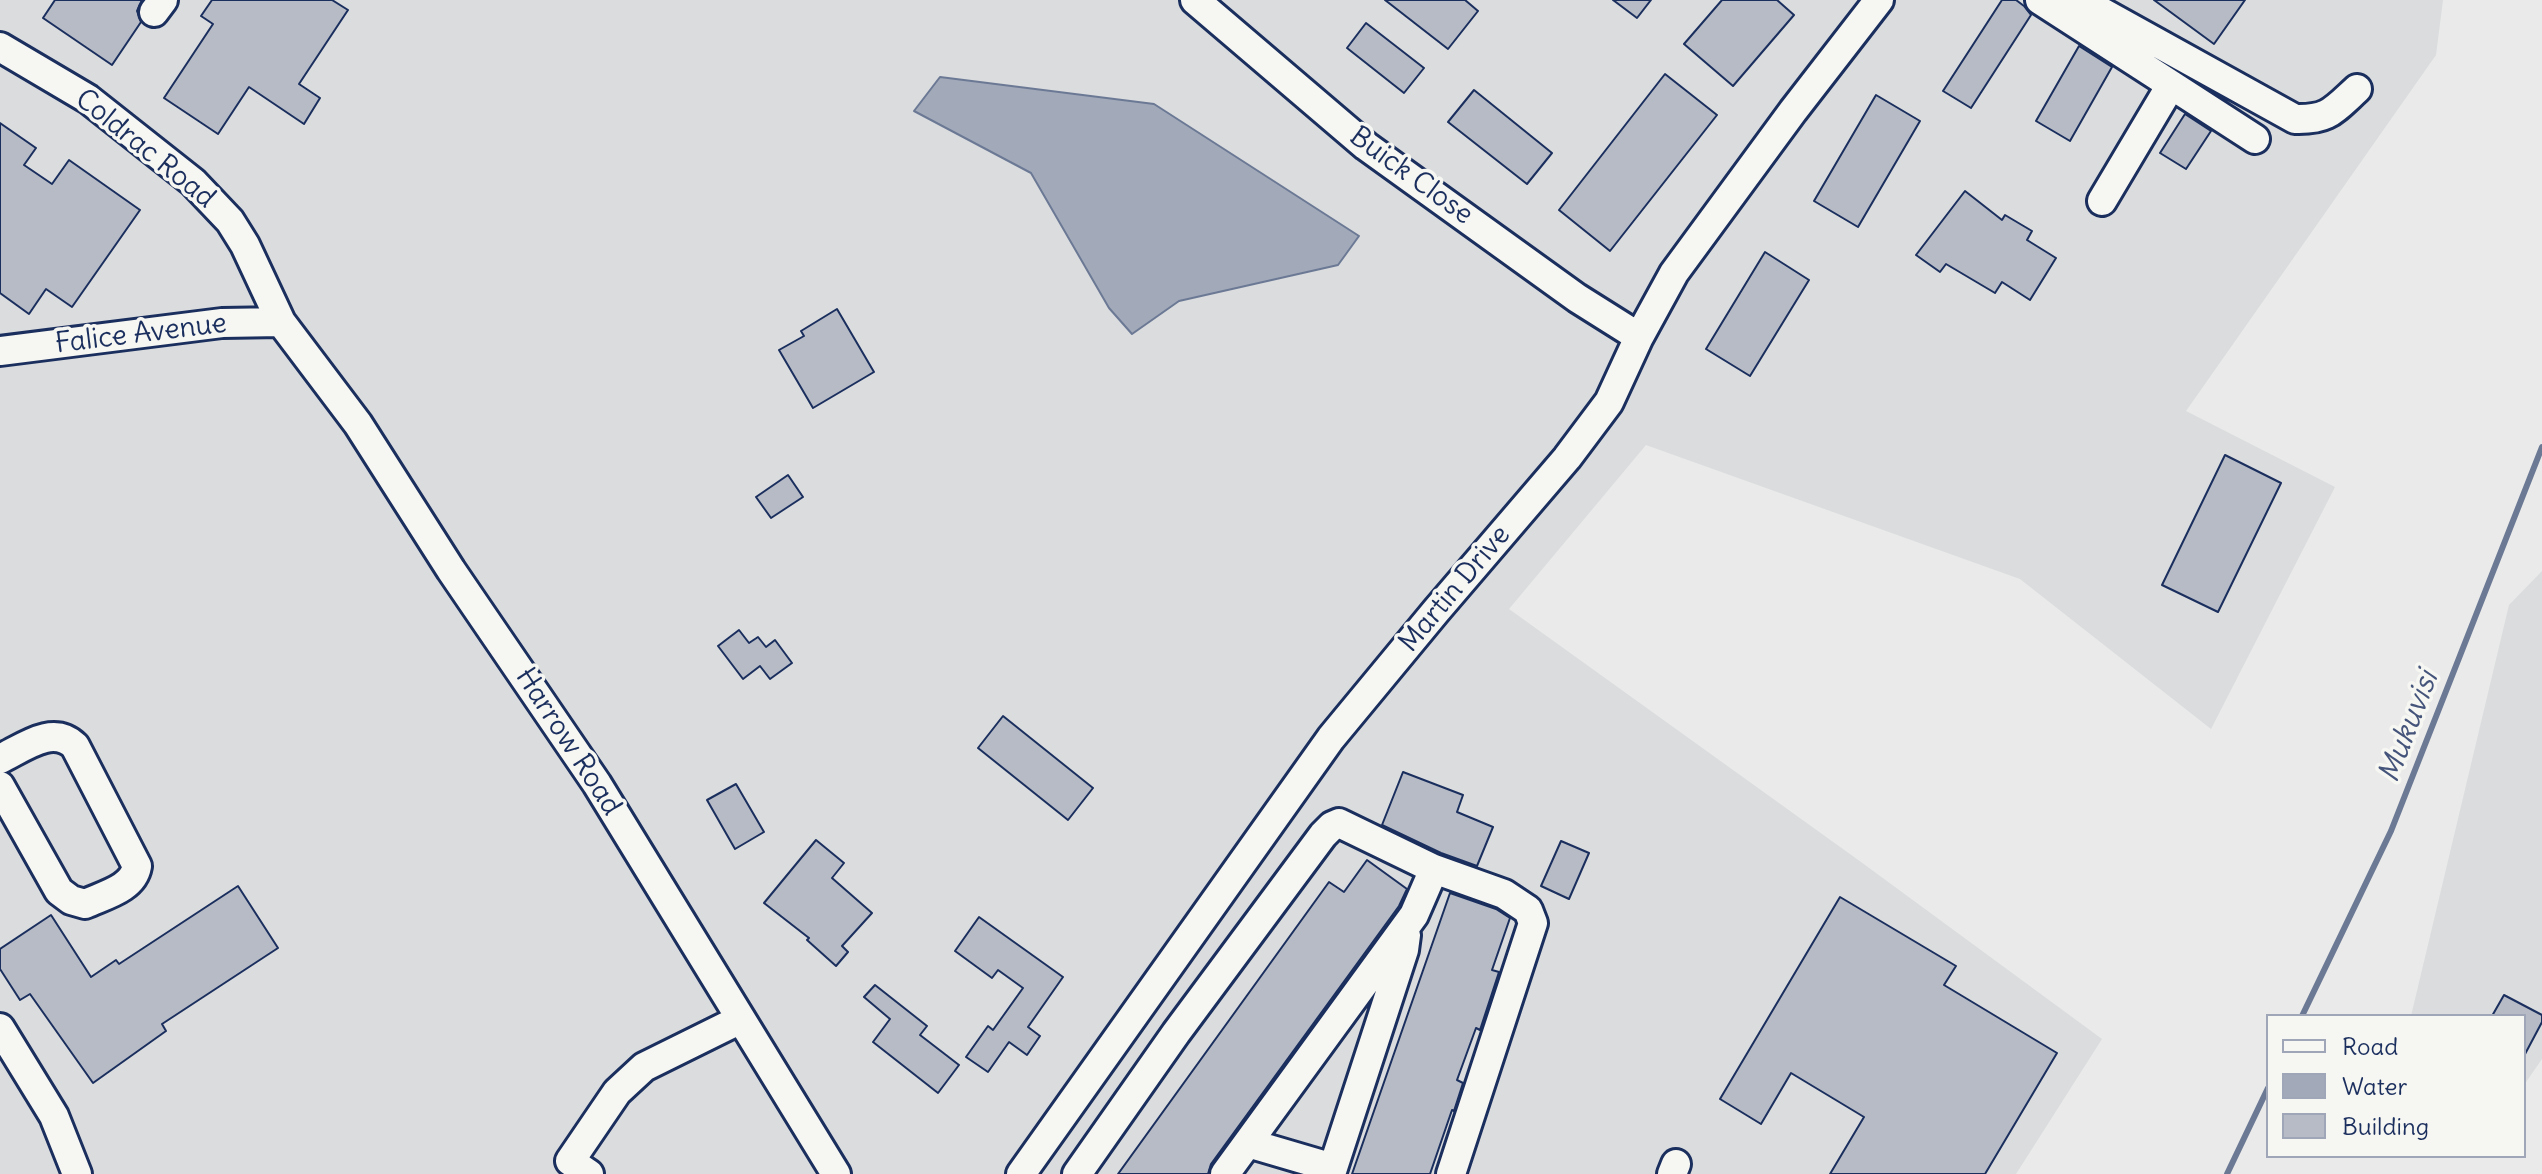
<!DOCTYPE html>
<html>
<head>
<meta charset="utf-8">
<style>
  body { margin:0 }
  #map { position:relative; width:2542px; height:1174px; overflow:hidden; background:#e9eae9; font-family:Delius,sans-serif }
  canvas { display:block }
  .legend { position:absolute; left:2266px; top:1014px; width:260px; height:144px; box-sizing:border-box; background:#f6f6f2; border:2px solid #9ea6b7; margin:0; padding:10px 14px; list-style:none; font-size:24px; color:#1b2f5e }
  .legend li { display:flex; align-items:center; gap:16px; height:40px }
  .legend b { width:40px; border:2px solid #9ea6b7 }
</style>
</head>
<body>
<div id="map">
<canvas width="2542" height="1174"></canvas>
<ul class="legend">
<li><b style="height:10px;background:#f6f6f2"></b>Road</li>
<li><b style="height:22px;background:#a2aaba"></b>Water</li>
<li><b style="height:22px;background:#b6bbc6"></b>Building</li>
</ul>
</div>
<script>
const c = document.querySelector('canvas').getContext('2d');
c.lineJoin = 'round';
function paint(path, color) {
  c.fillStyle = color;
  c.fill(path, 'evenodd');
}
function strokePath(path, color, width, dash) {
  c.strokeStyle = color;
  c.lineWidth = width;
  c.lineCap = dash ? 'butt' : 'round';
  c.setLineDash(dash || []);
  c.stroke(path);
}
function write(font, color, halo, rows, align = 'center') {
  c.font = font + ' Delius,sans-serif';
  c.lineWidth = 7;
  c.setLineDash([]);
  c.textBaseline = 'middle';
  c.strokeStyle = halo;
  c.fillStyle = color;
  for (const [text, x, y, turn = 0] of rows) {
    c.save();
    c.translate(x, y);
    c.rotate((+turn || 0) * Math.PI / 180);
    c.textAlign = isNaN(turn) ? turn : align;
    if (halo) c.strokeText(text, 0, 0);
    c.fillText(text, 0, 0);
    c.restore();
  }
}
const built = new Path2D(`
  M0,0H2443L2436,55L2186,411L2335,487L2211,729L2020,579L1646,445L1509,609L1861,862L2102,1039L2016,1174H0Z
  M2542,571V1059L2524,1085V1016H2411L2509,605Z`);
const water = new Path2D(`
  M940,77L1154,104L1359,236L1338,265L1179,301L1132,334L1109,308L1031,173L914,111Z`);
const stream = new Path2D(`
  M2302,1016L2391,831L2542,447
  M2227,1174L2268,1088`);
const building = new Path2D(`
  M55,0H142L137,11L141,22L112,65L43,18Z
  M212,0H332L348,10L299,84L320,98L304,124L249,87L218,134L164,98L213,24L201,16Z
  M1385,0H1465L1478,11L1448,49Z
  M1613,0H1651L1637,18Z
  M1722,0H1777L1794,15L1733,86L1684,44Z
  M2002,0H2016L2024,6L2031,15L1971,108L1943,91Z
  M2154,0H2245L2214,44Z
  M1366,23L1424,68L1404,93L1347,48Z
  M2079,46L2112,67L2070,141L2036,121Z
  M1665,74L1717,115L1610,251L1559,210Z
  M1474,90L1552,153L1527,184L1448,122Z
  M1876,95L1920,121L1858,227L1814,201Z
  M2185,114L2211,131L2186,169L2160,153Z
  M0,123L36,148L24,165L52,184L69,160L140,210L72,307L46,289L29,314L0,293Z
  M1965,191L2002,220L2005,215L2032,231L2027,240L2056,258L2030,300L2002,282L1995,293L1946,264L1940,272L1916,255Z
  M1765,252L1809,280L1750,376L1706,349Z
  M837,309L874,372L813,408L779,350L804,336L801,331Z
  M2225,455L2281,483L2218,612L2162,585Z
  M788,475L803,497L771,518L756,497Z
  M739,630L749,643L758,637L766,647L775,640L792,663L770,679L760,666L743,679L718,646Z
  M1003,716L1093,788L1068,820L978,748Z
  M1403,772L1463,795L1457,812L1493,827L1477,866L1441,853L1382,825Z
  M736,784L764,832L735,849L707,800Z
  M816,840L844,863L832,878L872,913L842,946L848,952L836,966L807,940L809,938L764,903Z
  M1561,841L1589,853L1569,899L1541,886Z
  M1367,860L1407,889L1399,906L1211,1164L1208,1174H1118L1329,882L1344,892Z
  M238,886L278,948L162,1024L166,1031L93,1083L30,994L20,1000L0,969V949L51,915L91,977L116,960L119,964Z
  M1450,893L1496,909L1510,918L1492,970L1499,972L1480,1030L1476,1028L1457,1080L1463,1083L1454,1111L1452,1110L1430,1174H1352Z
  M1840,897L1956,966L1944,985L2057,1053L1985,1174H1830L1864,1117L1791,1073L1761,1124L1720,1099Z
  M979,917L1063,977L1028,1027L1040,1036L1027,1055L1009,1042L988,1072L966,1057L988,1026L993,1030L1023,988L998,970L992,978L955,951Z
  M875,985L927,1026L920,1035L959,1065L938,1093L873,1042L890,1019L864,997Z
  M2504,995L2542,1015V1022L2524,1056V1016H2492Z`);
const minor = new Path2D(`
  M1195,0L1366,146L1577,298L1639,337
  M2040,0L2255,139
  M2080,0L2295,119C2328,120 2333,111 2357,89
  M154,12L163,0
  M0,47L88,99L193,182L230,221L245,245L281,322L358,424L451,570L597,784L836,1174
  M2102,201L2171,85
  M0,351L222,323L281,322
  M0,759C23,748 53,724 75,746L137,866C133,889 104,895 85,904L71,900L59,891L0,786
  M0,1028L54,1116L77,1174
  M1248,1143L1333,1168
  M589,1174L570,1161L617,1092L644,1067L741,1019
  M1021,1174L1331,738L1436,611L1567,458L1609,402L1639,337L1674,273L1793,111L1879,0
  M1077,1174L1176,1033L1323,835L1332,826L1339,823L1434,869L1504,894L1528,910L1533,923L1451,1174
  M1225,1174L1414,915L1434,869
  M1331,1174L1404,950L1406,935
  M1672,1174L1676,1164`);
const streetNames = [
  ["Coldrac Road",145,149,39],
  ["Buick Close",1411,176,36],
  ["Falice Avenue",141,334,-7],
  ["Martin Drive",1455,589,-50],
  ["Harrow Road",568,742,57]
];
const waterNames = [
  ["Mukuvisi",2409,727,-69]
];
paint(built, '#dadcde');
paint(water, '#a2aaba');
strokePath(water, '#6c7995', 2);
strokePath(stream, '#6c7995', 6);
paint(building, '#b6bbc6');
strokePath(building, '#1b2f5e', 2);
strokePath(minor, '#1b2f5e', 34);
strokePath(minor, '#f6f6f2', 28);
write('28px', '#1b2f5e', '#f6f6f2', streetNames);
write('italic 30px', '#44547a', '#f6f6f2', waterNames);
</script>
</body>
</html>
